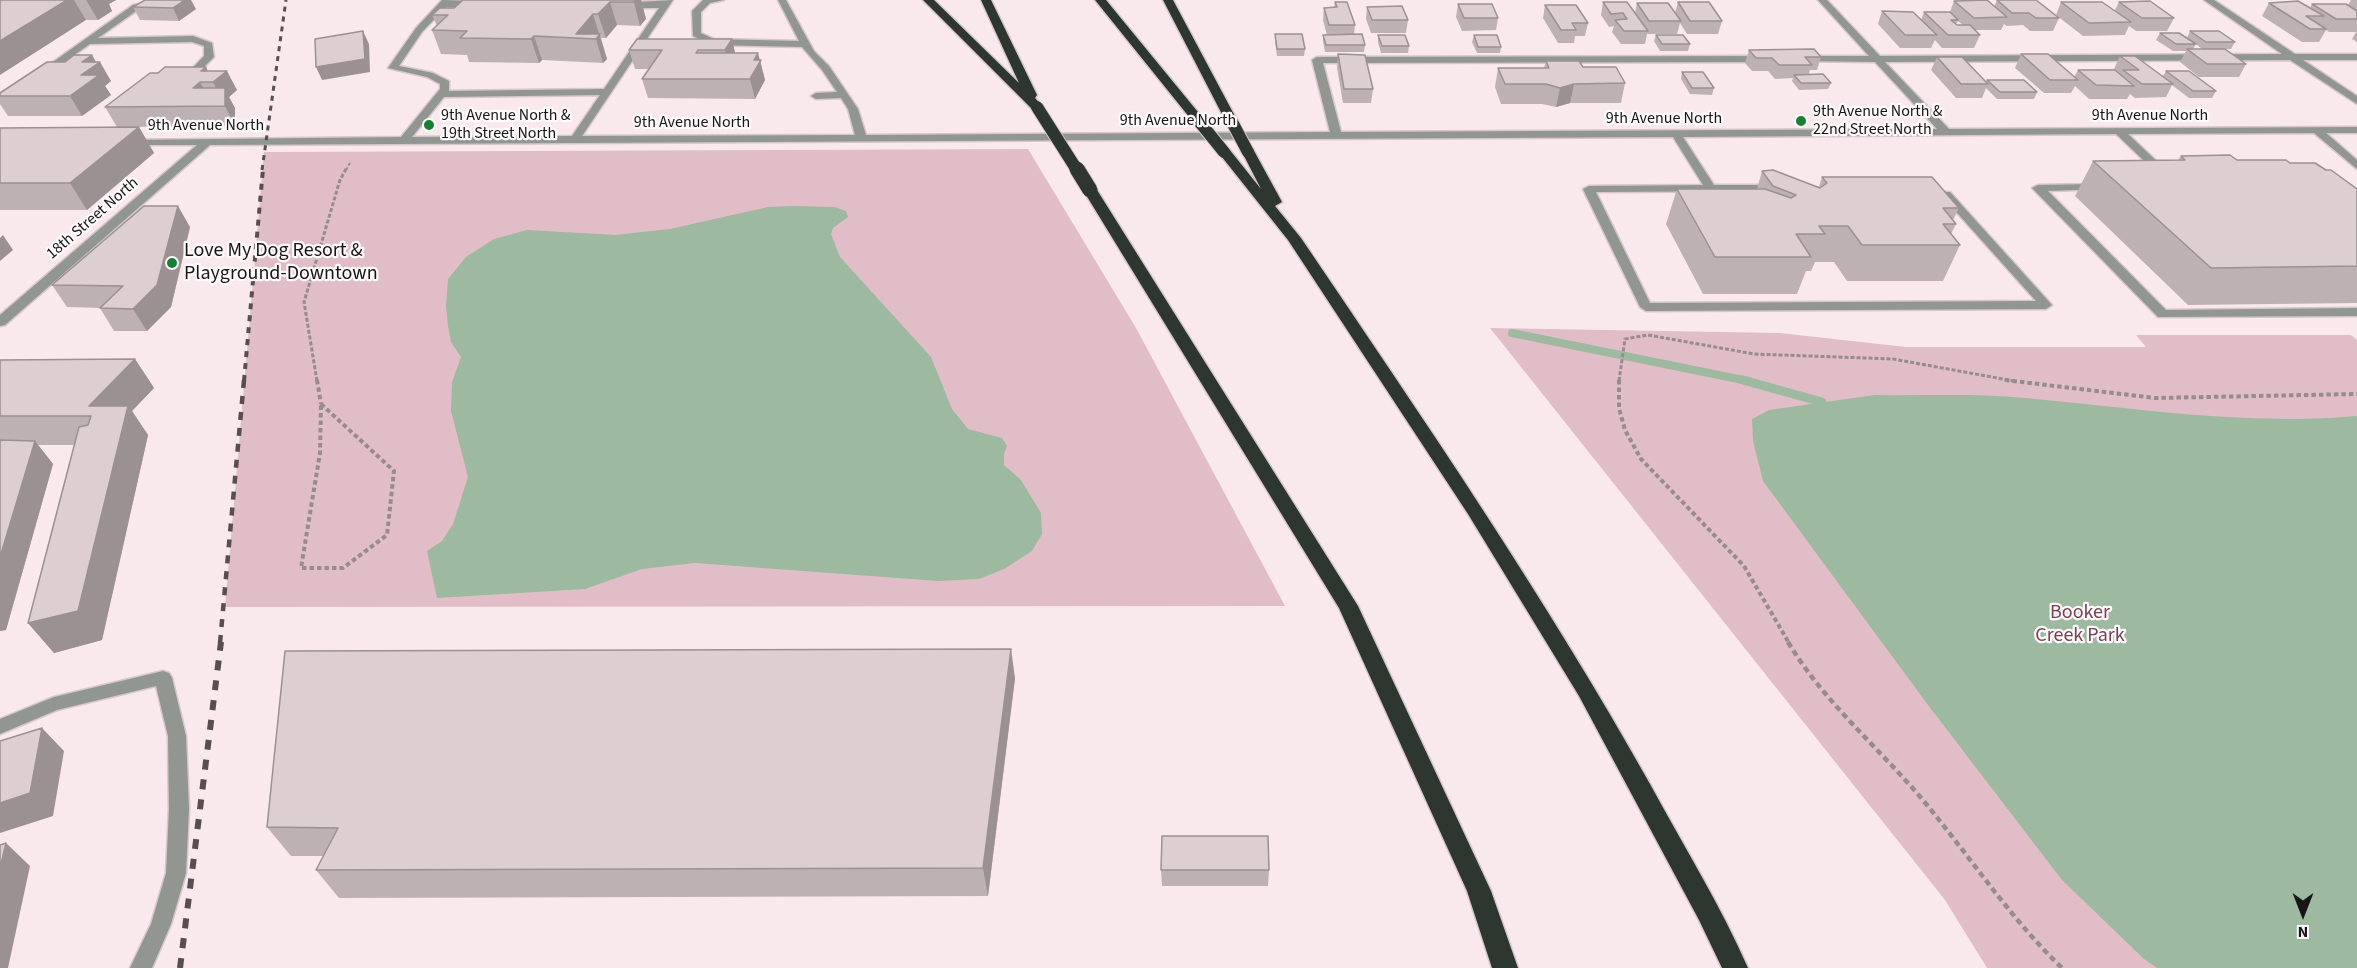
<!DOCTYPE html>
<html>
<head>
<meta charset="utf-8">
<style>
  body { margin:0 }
  #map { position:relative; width:2357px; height:968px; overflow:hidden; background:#f9e9ed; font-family:"Source Sans 3",sans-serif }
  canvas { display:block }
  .north { position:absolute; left:2273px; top:884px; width:60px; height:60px; -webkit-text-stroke:4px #fdfafb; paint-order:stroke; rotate:180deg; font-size:16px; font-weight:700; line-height:24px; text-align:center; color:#191415 }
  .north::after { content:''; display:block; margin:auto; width:21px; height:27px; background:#191415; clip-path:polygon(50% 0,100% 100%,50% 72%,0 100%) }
</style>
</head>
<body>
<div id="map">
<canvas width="2357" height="968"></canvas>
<div class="north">N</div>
</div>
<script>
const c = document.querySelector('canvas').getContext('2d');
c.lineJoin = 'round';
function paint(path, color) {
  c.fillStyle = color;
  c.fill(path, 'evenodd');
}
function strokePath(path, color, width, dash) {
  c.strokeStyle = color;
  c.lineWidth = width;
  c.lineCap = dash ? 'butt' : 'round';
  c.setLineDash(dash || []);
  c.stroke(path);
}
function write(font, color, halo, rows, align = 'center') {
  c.font = font + ' "Source Sans 3",sans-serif';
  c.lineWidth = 4.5;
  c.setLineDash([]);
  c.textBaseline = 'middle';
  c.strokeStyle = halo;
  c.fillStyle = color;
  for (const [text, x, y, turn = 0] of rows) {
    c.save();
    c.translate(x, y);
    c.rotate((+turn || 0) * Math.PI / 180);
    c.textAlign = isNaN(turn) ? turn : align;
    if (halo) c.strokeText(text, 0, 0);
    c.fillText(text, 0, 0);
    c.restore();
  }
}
const green = new Path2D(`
  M1028,149L1136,328L1285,606L225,607L264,152Z
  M1490,328L1780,333L1906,347H2146L2136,335H2351L2357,340V968H1987L1945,900Z`);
const water = new Path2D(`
  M791,206L835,207L846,211L848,217L833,228L831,234L840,257L931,357L952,409L968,429L1002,438L1007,446L1004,454V465L1021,480L1041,513L1042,534L1032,551L1004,569L979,579L938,581L695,563L642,569L585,589L437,598L427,551L442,541L453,524L468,477L451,411L452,382L461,357L451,342L448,326L446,306L448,279L466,257L494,239L527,230L616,235L642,232L670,229L768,207Z
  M1875,395C1925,396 1975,393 2025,398C2135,408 2246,426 2357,416V968H2157L2144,959L2062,880L1928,705L1763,481L1753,441L1752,419L1769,410Z`);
const streamFar1 = new Path2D(`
  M1512,333L1748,381`);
const stream = new Path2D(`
  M1743,380L1822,402`);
const pathFar3 = new Path2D(`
  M346,170L351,161`);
const pathFar2 = new Path2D(`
  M317,381L304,302L340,180L346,169
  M1619,381L1625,339L1648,335L1754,354L1893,359L2014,381`);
const pathFar1 = new Path2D(`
  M317,380L321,404
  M1619,380V408L1625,430L1641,459L1744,566L1789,643
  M2005,380L2155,398L2357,394
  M321,404L394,471L387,535L343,568H301L320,453Z`);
const path = new Path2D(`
  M1788,642C1823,701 1878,747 1922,799C1969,855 2009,917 2062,968`);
const minor = new Path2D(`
  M164,0H186L139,9L98,38L193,36L212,43L214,57L191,80L183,82L178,79L185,76L204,56V46L192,42L90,44L47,74L39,72L133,5Z
  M442,0L478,1L482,4L478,7H446L422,32L399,66L433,73L449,81V91L604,89L659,8H622L619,7V3L673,0L582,136L855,135L848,109L841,98L816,99L811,96L816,93L837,92L822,70L802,47L712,45L693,36L692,11L703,0H724L710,3L701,12V33L714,39L799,41L778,0H786L814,51L829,66L858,109L866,135L1330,132L1312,60L1317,57L1765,56L1770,59L1765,62L1323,63L1341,132L1937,129L1875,62L1798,61V57L1801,56H1869L1818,0H1827L1880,56L2282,54L2204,0H2214L2295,54H2357V60H2303L2357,96V104L2290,60L1885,62L1949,129L2357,127V133H2326L2357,160V169L2314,133L2128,134L2167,171L2169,173L2163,176L2159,175L2116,134L1683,137L1714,185H1778L1784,188L1778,191L1596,192L1650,303L2036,301L1942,196V192H1950L2052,305L2046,309L1646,311L1640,307L1583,189L1589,186L1703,185L1673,137L210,145L5,325L0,326V315L197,145H128L124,144V140L401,137L440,89V84L427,77L388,68L416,28ZM600,95L572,136L412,137L444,97Z
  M2099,184L2103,185V189L2048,191L2166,310L2357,308V316L2158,317L2032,188L2038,185Z
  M163,671L169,673L172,678L186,736L189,809L186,873L171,924L152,968H130L151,924L166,873L169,809L168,736L156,686L57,710L0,734V719L54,697Z`);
const highway = new Path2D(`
  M923,0H934L1019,83L981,0H991L1037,95L1035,98L1043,107L1041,110H1033Z
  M1095,0H1106L1202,117L1204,120L1202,123H1194Z
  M1163,0H1173L1237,120L1235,123L1231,124L1225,120Z
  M1224,148L1229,149L1261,189L1242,152L1243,149H1253L1282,202L1275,206L1301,238C1422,417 1544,595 1650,784C1683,845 1720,904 1748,968H1722L1699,920L1579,696L1468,514L1288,240L1218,152Z
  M1090,186L1097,190L1358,606L1491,891L1518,968H1492L1467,891L1339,608L1083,190Z`);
const railFar3 = new Path2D(`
  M262,170L286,0`);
const railFar2 = new Path2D(`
  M244,381L263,169`);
const railFar1 = new Path2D(`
  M220,643L244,380`);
const rail = new Path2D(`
  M180,968L221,642`);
const highwayBridgeFar1 = new Path2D(`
  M1037,107L1077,170
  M1198,120L1224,152
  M1231,120L1248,152`);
const highwayBridge = new Path2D(`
  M1077,169L1090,190`);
const wall = new Path2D(`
  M0,0H116L109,4L112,11L98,20H86Z
  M145,0L196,9L179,21L140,20L133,7Z
  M463,0H641L646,19L640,26L617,25L606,38H601L607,59L603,63L542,60L539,63L469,62L467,55L441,54L432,30L437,26L432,15L454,8Z
  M1997,0L2059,18L2053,31H2030L2023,25L2007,26L2004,24L2001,30H1975L1980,35L1974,48H1942L1935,40L1931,48H1900L1878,24L1882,11L1921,20L1924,12H1950L1954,1L1994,7ZM1958,21L1963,25H1957L1956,24Z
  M2351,0H2357V32H2329L2326,30L2319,42H2302L2262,16L2269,3L2310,8L2312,4L2348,5Z
  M1335,2L1355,25L1354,34L1365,45L1364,52H1325L1323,41V35H1327L1323,20L1324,8L1334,7Z
  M1603,2L1635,13L1637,3L1675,13L1678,2L1722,21L1718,34H1687L1680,23L1677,34H1647L1645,44H1621L1612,32L1614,26L1609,27L1601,15Z
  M2061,2L2115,10L2119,2L2174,18L2167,31H2136L2129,26L2125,35L2083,36L2056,15Z
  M1458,4L1498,18L1496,30L1462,31L1456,17Z
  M1545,5L1588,23L1585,36H1575L1574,43H1558L1543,18Z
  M1367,7L1408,20L1406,33H1371L1366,19Z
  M2190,31L2235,42L2231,49H2226L2246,64L2239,77H2199L2180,62L2186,51H2173L2156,40L2160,33L2187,38ZM2196,44L2202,49H2193Z
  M2356,32H2357V42L2352,39Z
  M1275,34L1305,49L1304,56H1277L1275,41Z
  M1378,35L1409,46L1408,53H1381L1378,42Z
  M1474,35L1501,47L1500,53H1477L1472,42Z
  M1656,35L1690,44L1688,51H1660L1654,41Z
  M732,39L735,53L760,60L765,80L755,99L648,98L642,79L649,69H635L629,50Z
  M1749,50L1821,57L1817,70H1810L1809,74L1831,83L1828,89L1799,90L1792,81L1793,78L1775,79L1768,71H1752L1745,63Z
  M1338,54L1373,89L1371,103H1343L1337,68Z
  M2021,54L2074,77L2078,70L2114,69L2120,56L2163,76L2166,71L2216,91L2212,98H2189L2172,85L2166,97L2135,98L2130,94L2127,99H2089L2075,86L2071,93H2044L2015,68Z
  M92,55L96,62L111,81L105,86L111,95L82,116H8L0,104V93L65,62Z
  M1937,57L1986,83L1987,80L2037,92L2034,99H1997L1986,88L1982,98H1956L1931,70Z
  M1546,61L1583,67L1625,83L1621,103H1570L1556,107L1542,104H1501L1495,87L1498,68H1544Z
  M208,71L237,90L229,97L235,108V126L117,127L105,107Z
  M1682,72L1714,88L1712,95L1690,94L1681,79Z
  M139,127L154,153L87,210H0V128Z
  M2181,156L2237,160L2290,163L2326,170L2357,189V303L2188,305L2075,196L2093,161L2178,160Z
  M1762,171L1819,187L1822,177L1959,208L1953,220L1956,224L1951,234L1960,245L1943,281H1847L1834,262H1815L1811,271H1806L1797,294H1703L1666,224L1677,189H1757Z
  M190,227L171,307L147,331H114L100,308H101L67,307L52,285Z
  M135,359L154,388L132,411L148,435L102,640L54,653L28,623L75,445H38L53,464L6,630L0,631V360Z
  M1015,678L988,896L339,898L316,870L323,856H291L267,827Z
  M1161,870H1269L1268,886H1162Z`);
const shadedWall = new Path2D(`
  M67,0H74L86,20L0,75V41Z
  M86,0H116L109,4L112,11L98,20Z
  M185,0H191L196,9L179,21L173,8Z
  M636,0H641L646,19L640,26L634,2Z
  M610,2L617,25L606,38L598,14Z
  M593,14L607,59L603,63L596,39L576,34Z
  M363,31L369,44L370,72L322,80L316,67Z
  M534,36L542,60L539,63L531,39Z
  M732,39L736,58L730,69L725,50Z
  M758,53L765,80L755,99L750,79L754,60Z
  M92,55L97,64L100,62L111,81L105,86L111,95L82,116L70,96L81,75L82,62Z
  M206,67L213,82L227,71L237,90L229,97L235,108V126L213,82L201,71Z
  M200,82L211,102L193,88Z
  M1574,84L1570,103L1556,107L1560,88Z
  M139,127L154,153L87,210L70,183Z
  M178,206L190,227L171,307L147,331L133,309Z
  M3,235L13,250L0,261V238Z
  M135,359L154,388L132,411L148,435L102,640L54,653L28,623L125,418L89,406Z
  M35,441L53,464L6,630L0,631V557Z
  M1011,649L1015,678L988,896L983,868Z
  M42,728L64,751L53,816L0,833V803Z
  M6,843L30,866L8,968H0V868Z`);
const building = new Path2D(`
  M0,0H67L0,41Z
  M145,0H185L173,8L133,7Z
  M463,0H636L634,2H610L598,14H593L576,34H600L596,39L534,36L531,39L460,38L467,31L432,30L448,15H432L440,8H454Z
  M1987,0L2007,17L1974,18L1954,1Z
  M1997,0H2036L2059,18H2036L2029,13H2012Z
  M2150,1L2174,18H2142L2119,2Z
  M2298,1L2324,16H2306L2326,29H2310L2269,3Z
  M1335,2H1347L1355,25H1329L1324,8L1337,7Z
  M1603,2H1627L1648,31H1624L1615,20L1627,19L1623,13L1611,14Z
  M1678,2H1709L1722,21H1690Z
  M2061,2H2102L2131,22L2089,23Z
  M1637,3H1668L1681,21H1649Z
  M1458,4H1492L1498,18H1464Z
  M2312,4H2346L2357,11V19H2336Z
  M1545,5H1576L1588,23H1572L1576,30H1561Z
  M1402,6L1408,20H1372L1367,7Z
  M1882,11L1913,12L1937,35H1905Z
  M1924,12H1950L1958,20H1951L1957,25H1970L1980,35H1948Z
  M363,31L365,59L316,67L315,39Z
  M2190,31H2219L2235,42H2206Z
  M2160,33H2179L2196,44H2176Z
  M1275,34H1302L1305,49H1277Z
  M1362,34L1365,45H1326L1323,35Z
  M1378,35H1405L1409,46H1382Z
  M1474,35H1497L1501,47H1478Z
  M1656,35H1683L1690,44H1662Z
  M637,39H732L725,50H698L696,53H758L754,60H761L750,79H642L662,50H629Z
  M1814,49L1821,57H1805L1812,65H1779L1772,58H1756L1749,50Z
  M2187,49H2225L2246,64H2207Z
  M1338,54L1365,55L1373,89H1344Z
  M2021,54H2048L2078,80H2050Z
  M74,55H92L82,62H100L81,75H99L70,96H0V93L47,62H65Z
  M2120,56H2135L2173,84H2142L2123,70H2139Z
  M1937,57H1962L1988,84H1961Z
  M1546,61H1579L1583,67H1616L1625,83L1574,84L1560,88L1546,84H1505L1498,68H1549Z
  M165,67H206L201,71H227L213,82H200L193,88H225V106L105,107L150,73H158Z
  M2078,70H2115L2134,86L2096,85Z
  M2166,71H2189L2216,91H2193Z
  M1682,72H1703L1714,88H1692Z
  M1823,74L1831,83H1801L1794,75Z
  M1987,80H2024L2037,92H2000Z
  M139,127L70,183H0V128Z
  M2230,155L2237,160H2286L2290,163H2315L2326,170H2331L2357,189V266L2211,268L2093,161L2185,160L2181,156Z
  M1773,170L1820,188L1827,183L1822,177H1932L1959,208H1943L1956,224H1943L1960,245H1862L1848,226H1819L1825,234H1796L1811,257H1715L1677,189H1765L1791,198L1796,195L1773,186L1762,171Z
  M144,206H178L157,285L133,309L100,308L123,286L52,285Z
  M135,359L89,406H128L78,611L28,623L79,427L88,425L91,416H0V360Z
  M0,440L35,441L0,557Z
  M1011,649L983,868L316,870L338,828L267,827L285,651Z
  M42,728L30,793L0,803V741Z
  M1162,836H1268L1269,870H1161Z
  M6,843L0,868V845Z`);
const markers = [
  [1801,121,6,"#178035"],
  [429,125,6,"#178035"],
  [172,263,6,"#178035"]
];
const farPoinames = [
  ["9th Avenue North &",1813,112],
  ["22nd Street North",1813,130],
  ["9th Avenue North &",441,116],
  ["19th Street North",441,134]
];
const farStreetnames = [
  ["9th Avenue North",2150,116],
  ["9th Avenue North",1664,119],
  ["9th Avenue North",1178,121],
  ["9th Avenue North",692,123],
  ["9th Avenue North",206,126],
  ["18th Street North",93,219,-41]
];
const poiNames = [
  ["Love My Dog Resort &",184,252],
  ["Playground-Downtown",184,275]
];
const parkNames = [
  ["Booker",2080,614],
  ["Creek Park",2080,637]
];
paint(green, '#e1bec7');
paint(water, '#9db99f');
strokePath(streamFar1, '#9db99f', 8);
strokePath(stream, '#9db99f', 9);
strokePath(minor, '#d5c7ca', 3);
strokePath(highway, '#d5c7ca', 3);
strokePath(pathFar3, '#968b8e', 2, [3, 2]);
strokePath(pathFar2, '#968b8e', 3, [4, 2]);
strokePath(pathFar1, '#968b8e', 4, [4.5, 3]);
strokePath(path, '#968b8e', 4.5, [6, 4]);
paint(minor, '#919691');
paint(highway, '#2e372f');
strokePath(railFar3, '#564e50', 3, [5, 5]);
strokePath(railFar2, '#564e50', 4, [6, 6]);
strokePath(railFar1, '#564e50', 4.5, [8, 8]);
strokePath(rail, '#564e50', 6, [10, 10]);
strokePath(highwayBridgeFar1, '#d5c7ca', 14, []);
strokePath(highwayBridge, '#d5c7ca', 17, []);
strokePath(highwayBridgeFar1, '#2e372f', 12);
strokePath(highwayBridge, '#2e372f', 15);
paint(wall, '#beb1b4');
paint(shadedWall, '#9b9092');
paint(building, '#ddced1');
strokePath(building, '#9b9092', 1.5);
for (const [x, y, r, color] of markers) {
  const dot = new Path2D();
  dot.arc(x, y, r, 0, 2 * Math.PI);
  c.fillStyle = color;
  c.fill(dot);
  strokePath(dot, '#fdfafb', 2);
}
write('16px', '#191415', '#fdfafb', farPoinames, 'left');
write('16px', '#191415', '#fdfafb', farStreetnames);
write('20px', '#191415', '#fdfafb', poiNames, 'left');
write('20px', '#784253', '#fdfafb', parkNames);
</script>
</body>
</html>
